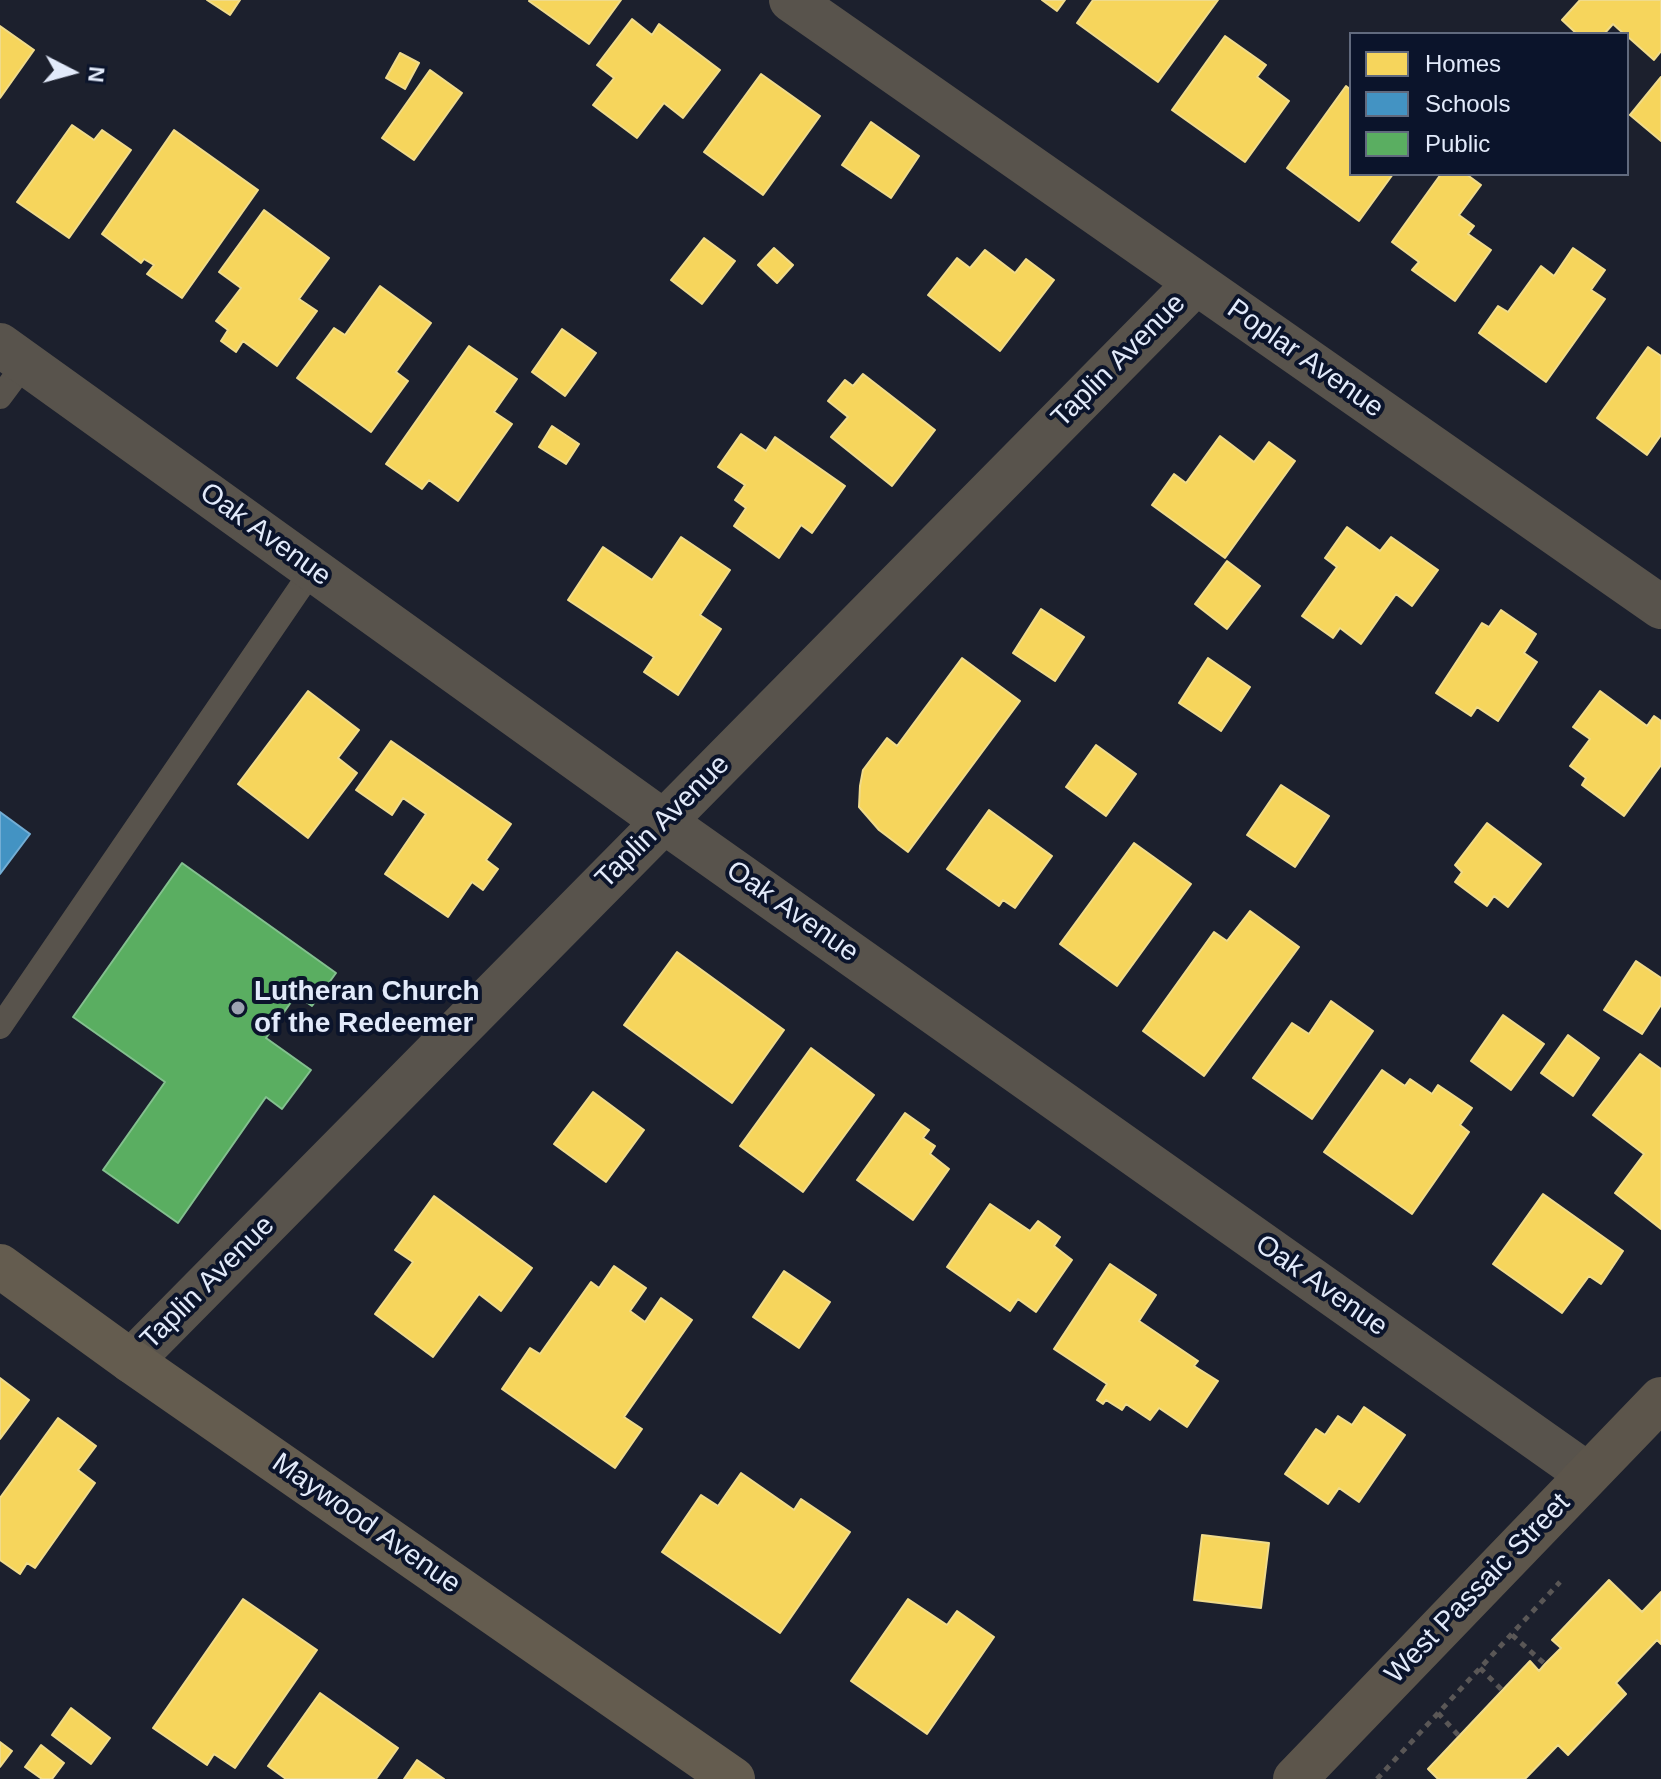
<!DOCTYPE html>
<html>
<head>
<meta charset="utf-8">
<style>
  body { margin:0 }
  #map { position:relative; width:1661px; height:1779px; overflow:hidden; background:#1c202d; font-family:Arial,sans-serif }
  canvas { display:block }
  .legend { position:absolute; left:1349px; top:32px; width:280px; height:144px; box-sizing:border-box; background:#0b142b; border:2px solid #616a7e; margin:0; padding:10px 14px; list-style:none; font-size:24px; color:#e2eafa }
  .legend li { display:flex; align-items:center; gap:16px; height:40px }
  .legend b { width:40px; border:2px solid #616a7e }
  .north { position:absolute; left:32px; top:32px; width:80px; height:80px; -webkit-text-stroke:6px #0b142b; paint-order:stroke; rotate:96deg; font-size:22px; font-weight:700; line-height:32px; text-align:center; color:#e2eafa }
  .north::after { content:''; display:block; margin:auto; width:28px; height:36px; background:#e2eafa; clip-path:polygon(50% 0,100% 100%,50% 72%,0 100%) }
</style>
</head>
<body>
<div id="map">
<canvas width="1661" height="1779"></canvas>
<ul class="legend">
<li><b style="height:22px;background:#f6d55c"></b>Homes</li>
<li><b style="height:22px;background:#4393c3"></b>Schools</li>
<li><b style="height:22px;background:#5aae61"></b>Public</li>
</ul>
<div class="north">N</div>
</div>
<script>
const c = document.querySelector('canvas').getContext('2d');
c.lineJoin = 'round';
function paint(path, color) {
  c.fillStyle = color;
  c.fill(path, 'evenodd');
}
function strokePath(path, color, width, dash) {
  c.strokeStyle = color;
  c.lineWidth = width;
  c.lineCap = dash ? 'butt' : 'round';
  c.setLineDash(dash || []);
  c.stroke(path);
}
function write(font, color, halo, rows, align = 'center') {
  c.font = font + ' Arial,sans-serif';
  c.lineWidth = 8;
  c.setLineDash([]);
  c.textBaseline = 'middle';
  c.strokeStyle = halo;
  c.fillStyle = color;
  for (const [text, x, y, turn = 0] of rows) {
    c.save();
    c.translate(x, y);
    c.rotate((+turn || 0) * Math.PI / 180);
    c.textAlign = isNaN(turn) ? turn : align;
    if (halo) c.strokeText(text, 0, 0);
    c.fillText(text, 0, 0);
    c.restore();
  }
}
const homes = new Path2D(`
  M207,0H240L230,15Z
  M530,0H621L589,44L529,1Z
  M1042,0H1065L1057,11Z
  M1093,0H1218L1158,82L1077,23Z
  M1580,0H1661V51L1654,60L1627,36V34H1624L1613,24L1604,34H1577L1562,20Z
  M632,19L652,35L659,24L720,70L683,118L664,103L637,138L593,105L614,78L597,65Z
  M0,26L34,50L0,98Z
  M1225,36L1266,65L1257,77L1289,101L1245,162L1172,110Z
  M400,53L419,63L405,89L386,78Z
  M430,70L462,93L414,160L382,138Z
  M761,74L820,116L763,195L704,152Z
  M1661,77V141L1630,115Z
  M1346,86L1351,90V174H1393L1359,221L1287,168Z
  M871,122L919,156L891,198L842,165Z
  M72,125L94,140L102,130L131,150L69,238L17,202Z
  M174,130L258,190L182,298L147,274L154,265L144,259L141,263L102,234Z
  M1441,174H1466L1481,185L1459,215L1474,226L1468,234L1491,250L1455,301L1412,270L1419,262L1392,242Z
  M264,210L329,258L299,299L317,311L277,366L243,341L236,352L221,341L228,330L216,321L241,288L219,272Z
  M704,238L735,261L702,304L671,280Z
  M774,248L793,265L777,283L758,265Z
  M1573,248L1605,270L1591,290L1605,299L1546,382L1479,333L1498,306L1508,312L1541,266L1554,276Z
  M985,250L1015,273L1026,259L1054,280L1000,351L928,295L957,258L970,268Z
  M380,286L431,323L396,372L408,381L371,432L297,378L334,328L345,335Z
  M562,329L596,353L565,396L532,372Z
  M469,346L517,379L494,412L512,424L458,501L429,480L422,489L386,464Z
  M1648,347L1661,356V435L1647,455L1597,418Z
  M863,374L935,430L892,486L831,437L848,417L828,401L845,380L853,386Z
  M552,426L579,444L566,464L539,447Z
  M741,434L766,451L775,437L845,486L812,533L801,525L779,558L734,526L746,508L735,500L745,485L718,467Z
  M1220,436L1254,462L1269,442L1295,461L1225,558L1152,505L1174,474L1186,483Z
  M1347,527L1380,551L1391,537L1438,570L1412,606L1396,594L1361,644L1340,628L1333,638L1302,616L1337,567L1325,558Z
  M681,537L730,570L700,615L721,629L678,695L644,672L654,657L568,600L603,547L652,580Z
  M1227,561L1260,586L1227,629L1195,604Z
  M1041,609L1084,637L1055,681L1013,653Z
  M1501,610L1536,634L1524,653L1537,662L1498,721L1477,707L1471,716L1436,693L1482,623L1489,627Z
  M962,658L1020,701L908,852L879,830L859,807L860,786L863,770L887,738L897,746Z
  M1208,658L1250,687L1221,731L1179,703Z
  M308,691L359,730L338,758L357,773L308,838L238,784Z
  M1600,691L1647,726L1654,716L1661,721V765L1624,816L1582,785L1586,778L1570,766L1590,739L1573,727Z
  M391,741L511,824L486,860L498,869L483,890L472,882L448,917L385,874L426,814L403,798L392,815L356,790Z
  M1096,745L1136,774L1106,816L1066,787Z
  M1281,785L1329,816L1295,867L1247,835Z
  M989,810L1052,856L1015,908L1003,900L999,906L947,869Z
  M1487,823L1541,864L1508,907L1494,896L1487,906L1455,882L1462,872L1455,865Z
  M1134,843L1191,884L1117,986L1060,944Z
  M1250,911L1299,947L1204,1076L1143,1031L1214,932L1227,941Z
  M677,952L784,1030L732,1103L624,1025Z
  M1636,961L1661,978V1005L1642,1034L1604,1010Z
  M1331,1001L1373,1031L1312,1119L1253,1078L1292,1023L1309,1034Z
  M1503,1015L1544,1044L1511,1090L1471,1061Z
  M1568,1035L1599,1058L1573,1096L1541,1073Z
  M811,1048L874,1095L803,1192L740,1146Z
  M1640,1054L1661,1069V1229L1615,1193L1644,1154L1593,1115Z
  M1382,1070L1405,1086L1410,1079L1432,1094L1438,1085L1472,1108L1460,1125L1469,1132L1412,1214L1324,1152Z
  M593,1092L644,1130L606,1182L554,1144Z
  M905,1113L929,1130L923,1138L935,1146L930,1154L949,1169L913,1220L857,1180Z
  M1543,1194L1623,1251L1601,1284L1589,1276L1562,1313L1493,1264Z
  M434,1196L532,1268L501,1311L479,1294L433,1357L375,1314L413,1262L395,1250Z
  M990,1204L1030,1231L1038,1221L1060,1237L1054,1246L1072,1260L1036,1312L1018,1299L1010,1311L947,1267Z
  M1110,1264L1156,1295L1139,1321L1198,1361L1194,1366L1218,1381L1187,1427L1159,1408L1150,1420L1126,1404L1122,1410L1106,1400L1103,1404L1097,1400L1107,1384L1054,1349Z
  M614,1266L646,1288L630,1311L645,1322L661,1298L692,1320L624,1417L642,1429L615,1468L502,1389L530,1348L540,1354L591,1282L599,1288Z
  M784,1271L830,1302L799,1348L753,1317Z
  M0,1378L29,1400L0,1439Z
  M1364,1407L1405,1435L1359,1502L1339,1488L1328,1504L1285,1474L1316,1429L1325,1435L1338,1416L1352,1425Z
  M58,1418L96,1446L78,1470L95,1483L35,1568L27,1563L20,1574L0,1560V1498Z
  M741,1473L794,1510L801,1499L850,1532L780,1633L662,1552L701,1495L718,1506Z
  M1202,1535L1269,1543L1261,1608L1194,1600Z
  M1609,1580L1642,1612L1661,1592V1644L1657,1640L1616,1683L1626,1694L1568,1755L1558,1745L1525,1779H1438L1428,1769L1530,1661L1539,1671L1545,1664L1561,1648L1552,1640Z
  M243,1599L317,1650L235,1768L214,1754L207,1765L153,1728Z
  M908,1599L947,1625L957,1611L994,1637L927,1734L851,1681Z
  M320,1693L398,1748L376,1779H286L268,1766Z
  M71,1708L110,1738L91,1764L52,1735Z
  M0,1742L12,1751L0,1767Z
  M41,1745L64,1763L52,1779H42L25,1767Z
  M417,1760L444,1779H404Z`);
const schools = new Path2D(`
  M0,812L30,834L0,874Z`);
const public = new Path2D(`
  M182,863L336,973L312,1006L296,995L266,1038L311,1070L282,1109L266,1097L178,1223L103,1170L165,1082L73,1017Z`);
const path = new Path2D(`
  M1512,1635L1545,1664
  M1480,1668L1503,1691
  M1438,1713L1459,1736
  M1377,1779L1560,1582`);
const service = new Path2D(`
  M0,397L26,362
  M0,1027L313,569`);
const minor = new Path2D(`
  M791,0L1661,607
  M0,345L663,821L1587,1474
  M131,1361L1196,283`);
const secondary = new Path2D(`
  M1295,1779L1661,1399`);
const primary = new Path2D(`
  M0,1266L131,1361L733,1779`);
const markers = [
  [238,1008,8,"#9da3b2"]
];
const streetNames = [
  ["Poplar Avenue",1305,359,35],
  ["Taplin Avenue",1119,361,-45],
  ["Oak Avenue",265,535,36],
  ["Taplin Avenue",663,822,-45],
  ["Oak Avenue",792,912,35],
  ["Taplin Avenue",208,1283,-45],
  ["Oak Avenue",1321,1286,35],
  ["Maywood Avenue",366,1524,35],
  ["West Passaic Street",1478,1589,-46]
];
const poiNames = [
  ["Lutheran Church",254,992],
  ["of the Redeemer",254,1024]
];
paint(homes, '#f6d55c');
strokePath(homes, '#f0db8b', 2);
paint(schools, '#4393c3');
strokePath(schools, '#73add4', 2);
paint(public, '#5aae61');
strokePath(public, '#83c08f', 2);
strokePath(path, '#5a5756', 5, [6, 6]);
strokePath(service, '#58534c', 24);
strokePath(minor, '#58534c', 44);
strokePath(secondary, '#5c554b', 44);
strokePath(primary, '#645c4f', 44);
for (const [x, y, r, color] of markers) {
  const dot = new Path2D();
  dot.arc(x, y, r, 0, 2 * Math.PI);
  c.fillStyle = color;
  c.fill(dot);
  strokePath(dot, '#0b142b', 3);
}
write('28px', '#e2eafa', '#0b142b', streetNames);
write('bold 28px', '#e2eafa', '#0b142b', poiNames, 'left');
</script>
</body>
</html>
